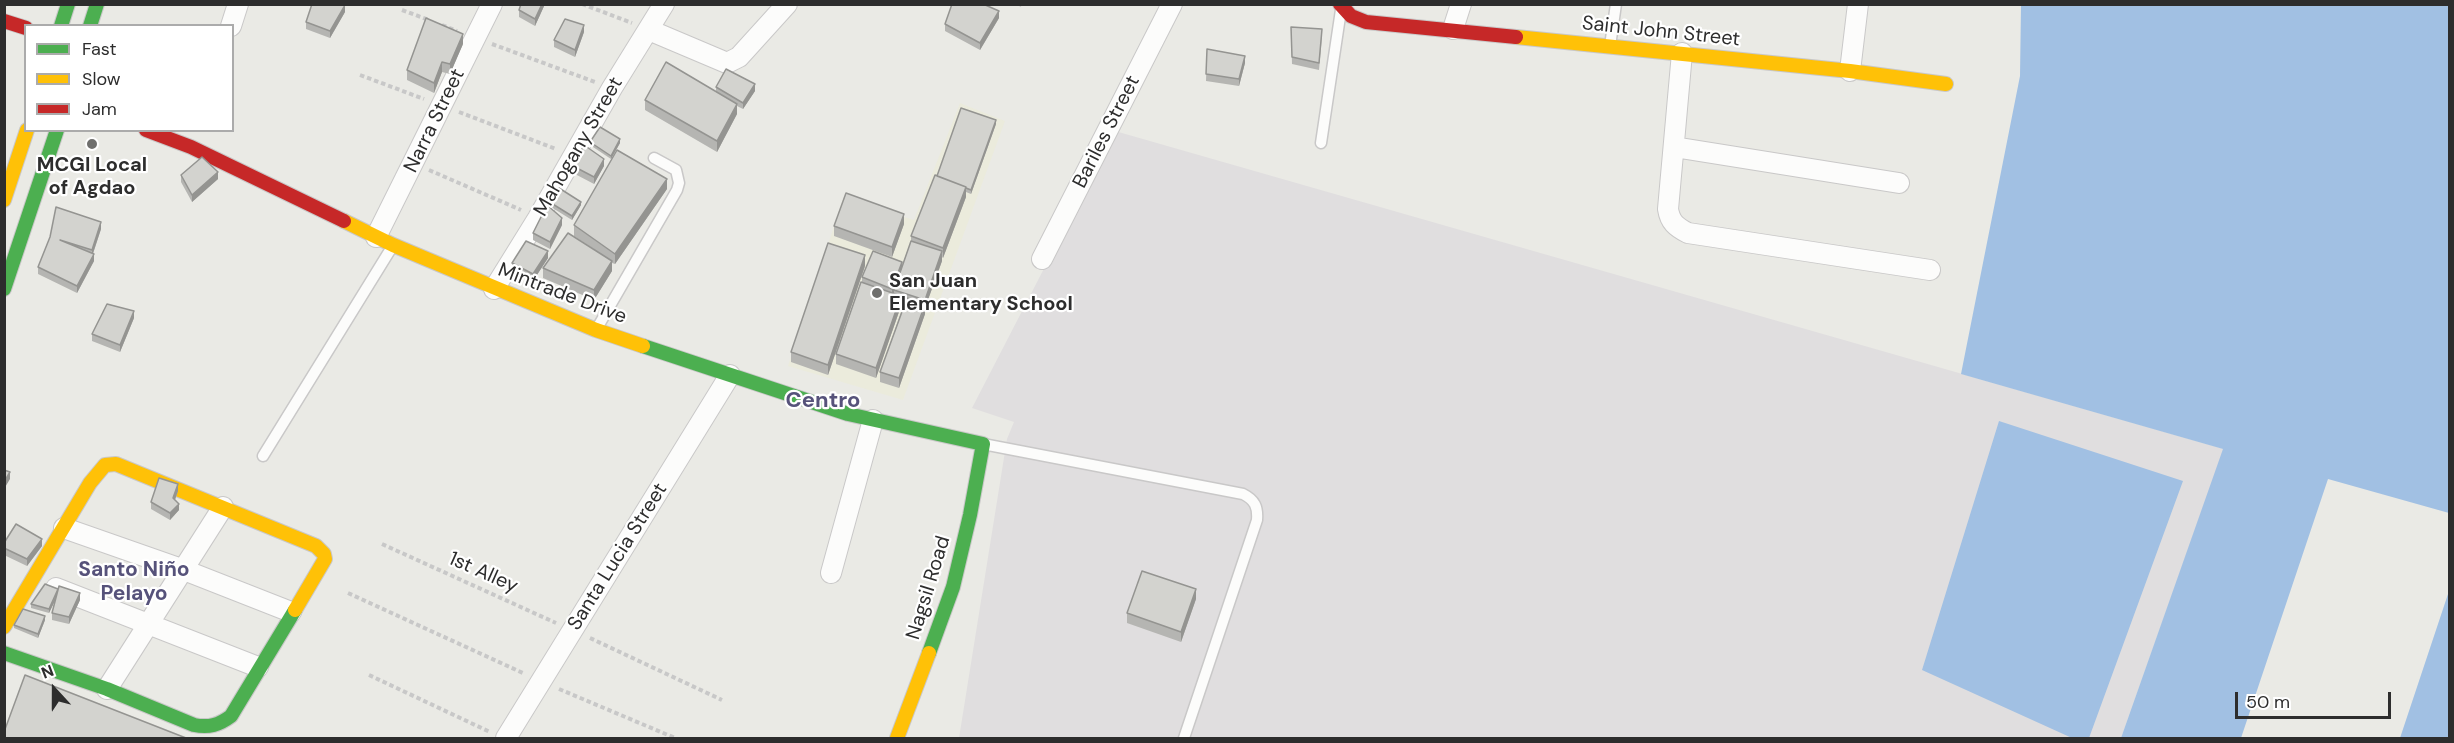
<!DOCTYPE html>
<html>
<head>
<meta charset="utf-8">
<style>
  body { margin:0 }
  #map { position:relative; width:2454px; height:743px; overflow:hidden; background:#eaeae5; font-family:"DM Sans",sans-serif }
  canvas { display:block }
  .frame { position:absolute; inset:0; border:6px solid #2d2d2d; pointer-events:none }
  .legend { position:absolute; left:24px; top:24px; width:210px; height:108px; box-sizing:border-box; background:#fff; border:2px solid #ababab; margin:0; padding:8px 10px; list-style:none; font-size:18px; color:#2d2d2d }
  .legend li { display:flex; align-items:center; gap:12px; height:30px }
  .legend b { width:30px; border:2px solid #ababab }
  .north { position:absolute; left:24px; top:659px; width:60px; height:60px; -webkit-text-stroke:4px #fff; paint-order:stroke; rotate:339deg; font-size:16px; font-weight:700; line-height:24px; text-align:center; color:#2d2d2d }
  .north::after { content:''; display:block; margin:auto; width:21px; height:27px; background:#2d2d2d; clip-path:polygon(50% 0,100% 100%,50% 72%,0 100%) }
  .scale { position:absolute; left:2235px; top:692px; width:156px; height:27px; box-sizing:border-box; border:3px solid #2d2d2d; border-top:0; padding-left:8px; font-size:18px; line-height:21px; white-space:nowrap; color:#2d2d2d; -webkit-text-stroke:4px #fff; paint-order:stroke }
</style>
</head>
<body>
<div id="map">
<canvas width="2454" height="743"></canvas>
<div class="frame"></div>
<ul class="legend">
<li><b style="height:8px;background:#4caf50"></b>Fast</li>
<li><b style="height:8px;background:#ffc107"></b>Slow</li>
<li><b style="height:8px;background:#c62828"></b>Jam</li>
</ul>
<div class="north">N</div>
<div class="scale">50 m</div>
</div>
<script>
const c = document.querySelector('canvas').getContext('2d');
c.lineJoin = 'round';
function paint(path, color) {
  c.fillStyle = color;
  c.fill(path, 'evenodd');
}
function strokePath(path, color, width, dash) {
  c.strokeStyle = color;
  c.lineWidth = width;
  c.lineCap = dash ? 'butt' : 'round';
  c.setLineDash(dash || []);
  c.stroke(path);
}
function write(font, color, halo, rows, align = 'center') {
  c.font = font + ' "DM Sans",sans-serif';
  c.lineWidth = 4.5;
  c.setLineDash([]);
  c.textBaseline = 'middle';
  c.strokeStyle = halo;
  c.fillStyle = color;
  for (const [text, x, y, turn = 0] of rows) {
    c.save();
    c.translate(x, y);
    c.rotate((+turn || 0) * Math.PI / 180);
    c.textAlign = isNaN(turn) ? turn : align;
    if (halo) c.strokeText(text, 0, 0);
    c.fillText(text, 0, 0);
    c.restore();
  }
}
const industrial = new Path2D(`
  M1115,131L2224,449L2121,738H959L1007,439L1014,422L972,408Z`);
const education = new Path2D(`
  M960,103L1005,121L903,400L788,366L843,199L914,220Z`);
const water = new Path2D(`
  M2021,5H2449V513L2328,479L2241,738H2121L2223,449L1961,374L2020,76Z
  M1999,421L2183,481L2089,738H2072L1922,670Z
  M2449,591V738H2400Z`);
const path = new Path2D(`
  M582,4L632,23
  M1019,6L1020,4
  M402,10L429,20
  M442,25L457,31
  M492,44L595,82
  M360,75L424,99
  M459,112L556,149
  M429,170L521,210
  M382,544L556,623
  M348,593L525,674
  M590,638L722,700
  M369,675L490,732
  M559,689L675,738`);
const lane = new Path2D(`
  M1610,46L1616,4
  M1321,143L1341,10
  M596,330L677,190L679,183L676,170L654,158
  M983,444L1243,494C1255,500 1258,507 1257,520L1184,738
  M263,456L392,247`);
const street = new Path2D(`
  M231,26L238,4
  M1453,29L1461,4
  M649,30L727,63L739,57L787,4
  M1682,53L1668,209C1670,222 1676,227 1688,233L1930,270
  M1850,71L1858,4
  M1674,147L1899,183
  M376,237L492,4
  M1042,259L1172,4
  M494,289L538,218L612,88L664,4
  M64,528L184,570L291,612
  M831,573L873,420
  M56,588L258,667
  M107,689L223,507
  M506,738L730,375`);
const fast = new Path2D(`
  M61,26L68,4
  M90,26L97,4
  M4,289L57,130
  M643,346L848,414L983,444L970,515L953,587L929,653
  M4,653L107,689L194,725C209,728 219,725 231,716L295,610`);
const slow = new Path2D(`
  M1516,37L1850,71L1946,84
  M4,200L27,130
  M344,221L393,245L596,330L643,346
  M4,627L90,483L105,465L116,464L316,546L324,554L325,559L295,610
  M897,738L929,653`);
const jam = new Path2D(`
  M1340,4L1351,16L1366,22L1516,37
  M4,21L26,28
  M146,130L191,147L344,221`);
const wall = new Path2D(`
  M545,4L535,26L519,17V10Z
  M345,12L330,38L306,29V22Z
  M999,18L980,50L945,31V24Z
  M1291,27L1322,36L1319,70L1292,64Z
  M584,32L575,57L554,47V40Z
  M463,44L450,74L442,72L434,93L407,80V70Z
  M1207,49L1245,63L1239,86L1206,81Z
  M716,87L755,91L743,109L737,106V114L717,152L645,110V100L716,92Z
  M996,124L971,194L966,192V197L943,258L942,257V261L925,308V314L899,388L880,382V372L904,304L901,302V306L876,378L836,364V354L862,283V277L902,266L911,241V236L937,176Z
  M590,142L620,143L611,159L590,145Z
  M573,166H604L594,184L573,173Z
  M181,175L218,179L192,202L181,182Z
  M667,189L615,264L612,263V271L594,300L543,278V268L594,249L574,236V225Z
  M551,203L581,205L572,220L551,207Z
  M904,224L892,257L834,236V226Z
  M562,225L550,249L533,240V233Z
  M101,229L93,254L94,261L77,293L38,274V267L50,237Z
  M548,258L533,281L512,270V263Z
  M865,266L828,375L791,362V352Z
  M134,318L120,352L92,341V334Z
  M178,491L175,500L179,510L170,520L151,509V502Z
  M4,543L42,546L27,566L4,555Z
  M45,584L80,600L69,624L52,620V613L55,600L49,613L31,608V604Z
  M1196,599L1181,642L1127,623V613Z
  M45,620L38,638L14,628V625Z`);
const shadedWall = new Path2D(`
  M542,4H545L535,26V19Z
  M345,5V12L330,38V31Z
  M999,11V18L980,50V43Z
  M584,25V32L575,57V50Z
  M463,34V44L450,74V64Z
  M1245,56V63L1239,86V79Z
  M442,62V72L434,93V83Z
  M755,84V91L743,109V103Z
  M737,104V114L717,152V141Z
  M996,120V124L971,194V190Z
  M620,139V143L611,159V156Z
  M604,159V166L594,184V177Z
  M218,172V179L192,202V195Z
  M667,179V189L615,264V254Z
  M966,187V197L943,258V248Z
  M581,202V205L572,220V216Z
  M904,214V224L892,257V247Z
  M562,218V225L550,249V242Z
  M101,222V229L92,256V250Z
  M548,251V258L533,281V274Z
  M942,251V261L925,308V314L899,388V378L925,306V300Z
  M94,254V261L77,293V286Z
  M865,255V266L828,375V365Z
  M612,261V271L594,300V290Z
  M902,262V273L894,290V294L892,299V289Z
  M901,296V306L876,378V368Z
  M134,311V318L120,352V345Z
  M10,472V479L4,489V482Z
  M178,484V491L173,505V498Z
  M179,504V510L170,520V513Z
  M42,539V546L27,566V559Z
  M59,589V593L49,613V609Z
  M1196,589V599L1181,642V632Z
  M80,593V600L69,624V617Z
  M45,616V620L38,638V634Z`);
const building = new Path2D(`
  M312,4H344L345,5L330,31L306,22Z
  M521,4H542L535,19L519,10Z
  M952,4H983L999,11L980,43L945,24Z
  M426,18L463,34L450,64L442,62L434,83L407,70Z
  M565,19L584,25L575,50L554,40Z
  M1291,27L1322,29L1319,63L1292,57Z
  M1207,49L1245,56L1239,79L1206,74Z
  M666,62L737,104L717,141L645,100Z
  M726,69L755,84L743,103L716,87Z
  M961,108L996,120L971,190L966,188V187L937,176Z
  M600,127L620,139L611,156L590,142Z
  M584,145L604,159L594,177L573,166Z
  M617,150L667,179L615,254L574,225Z
  M202,157L218,172L192,195L181,175Z
  M935,175L966,187L943,248L911,236Z
  M559,188L581,202L572,216L551,203Z
  M846,193L904,214L892,247L834,226Z
  M547,205L562,218L550,242L533,233Z
  M56,207L101,222L92,250L60,240L94,254L77,286L38,267L50,237Z
  M568,233L612,261L594,290L543,268Z
  M526,241L548,251L533,274L512,263Z
  M911,241L942,251L925,300L894,290Z
  M828,243L865,255L828,365L791,352Z
  M873,251L902,262L892,289L862,277Z
  M861,282L901,296L876,368L836,354Z
  M907,298L925,304L899,378L880,372Z
  M107,304L134,311L120,345L92,334Z
  M4,470L10,472L4,482Z
  M159,478L178,484L173,498L179,504L170,513L151,502Z
  M16,524L42,539L27,559L4,548V543Z
  M1142,571L1196,589L1181,632L1127,613Z
  M45,584L58,589L49,609L31,604Z
  M59,586L80,593L69,617L52,613Z
  M23,609L45,616L38,634L14,625Z
  M25,675L186,738H4V732Z`);
const markers = [
  [92,144,6,"#6f6f6d"],
  [877,293,6,"#6f6f6d"]
];
const streetNames = [
  ["Saint John Street",1661,32,6],
  ["Narra Street",435,121,-64],
  ["Bariles Street",1107,132,-63],
  ["Mahogany Street",579,147,-60],
  ["Mintrade Drive",562,294,21],
  ["Santa Lucia Street",618,557,-58],
  ["1st Alley",483,573,24],
  ["Nagsil Road",929,588,-73]
];
const poiNames = [
  ["MCGI Local",92,166],
  ["of Agdao",92,189],
  ["San Juan",889,282,"left"],
  ["Elementary School",889,305,"left"]
];
const neighbourhoodNames = [
  ["Santo Niño",134,570],
  ["Pelayo",134,594]
];
const quarterNames = [
  ["Centro",823,401]
];
paint(industrial, '#e0dedf');
paint(education, '#ebebdc');
paint(water, '#a1c0e3');
strokePath(lane, '#c9c8c8', 13);
strokePath(street, '#c9c8c8', 22);
strokePath(fast, '#c9c8c8', 16);
strokePath(slow, '#c9c8c8', 16);
strokePath(jam, '#c9c8c8', 16);
strokePath(path, '#c8c8c8', 4, [4.5, 3]);
strokePath(lane, '#fcfcfb', 10);
strokePath(street, '#fcfcfb', 20);
strokePath(fast, '#4caf50', 14);
strokePath(slow, '#ffc107', 14);
strokePath(jam, '#c62828', 14);
paint(wall, '#b5b5b2');
paint(shadedWall, '#949491');
paint(building, '#d3d3cf');
strokePath(building, '#949491', 1.5);
for (const [x, y, r, color] of markers) {
  const dot = new Path2D();
  dot.arc(x, y, r, 0, 2 * Math.PI);
  c.fillStyle = color;
  c.fill(dot);
  strokePath(dot, '#fff', 2);
}
write('20px', '#2d2d2d', '#fff', streetNames);
write('bold 20px', '#2d2d2d', '#fff', poiNames);
write('bold 21px', '#56527a', '#fff', neighbourhoodNames);
write('bold 22px', '#56527a', '#fff', quarterNames);
</script>
</body>
</html>
